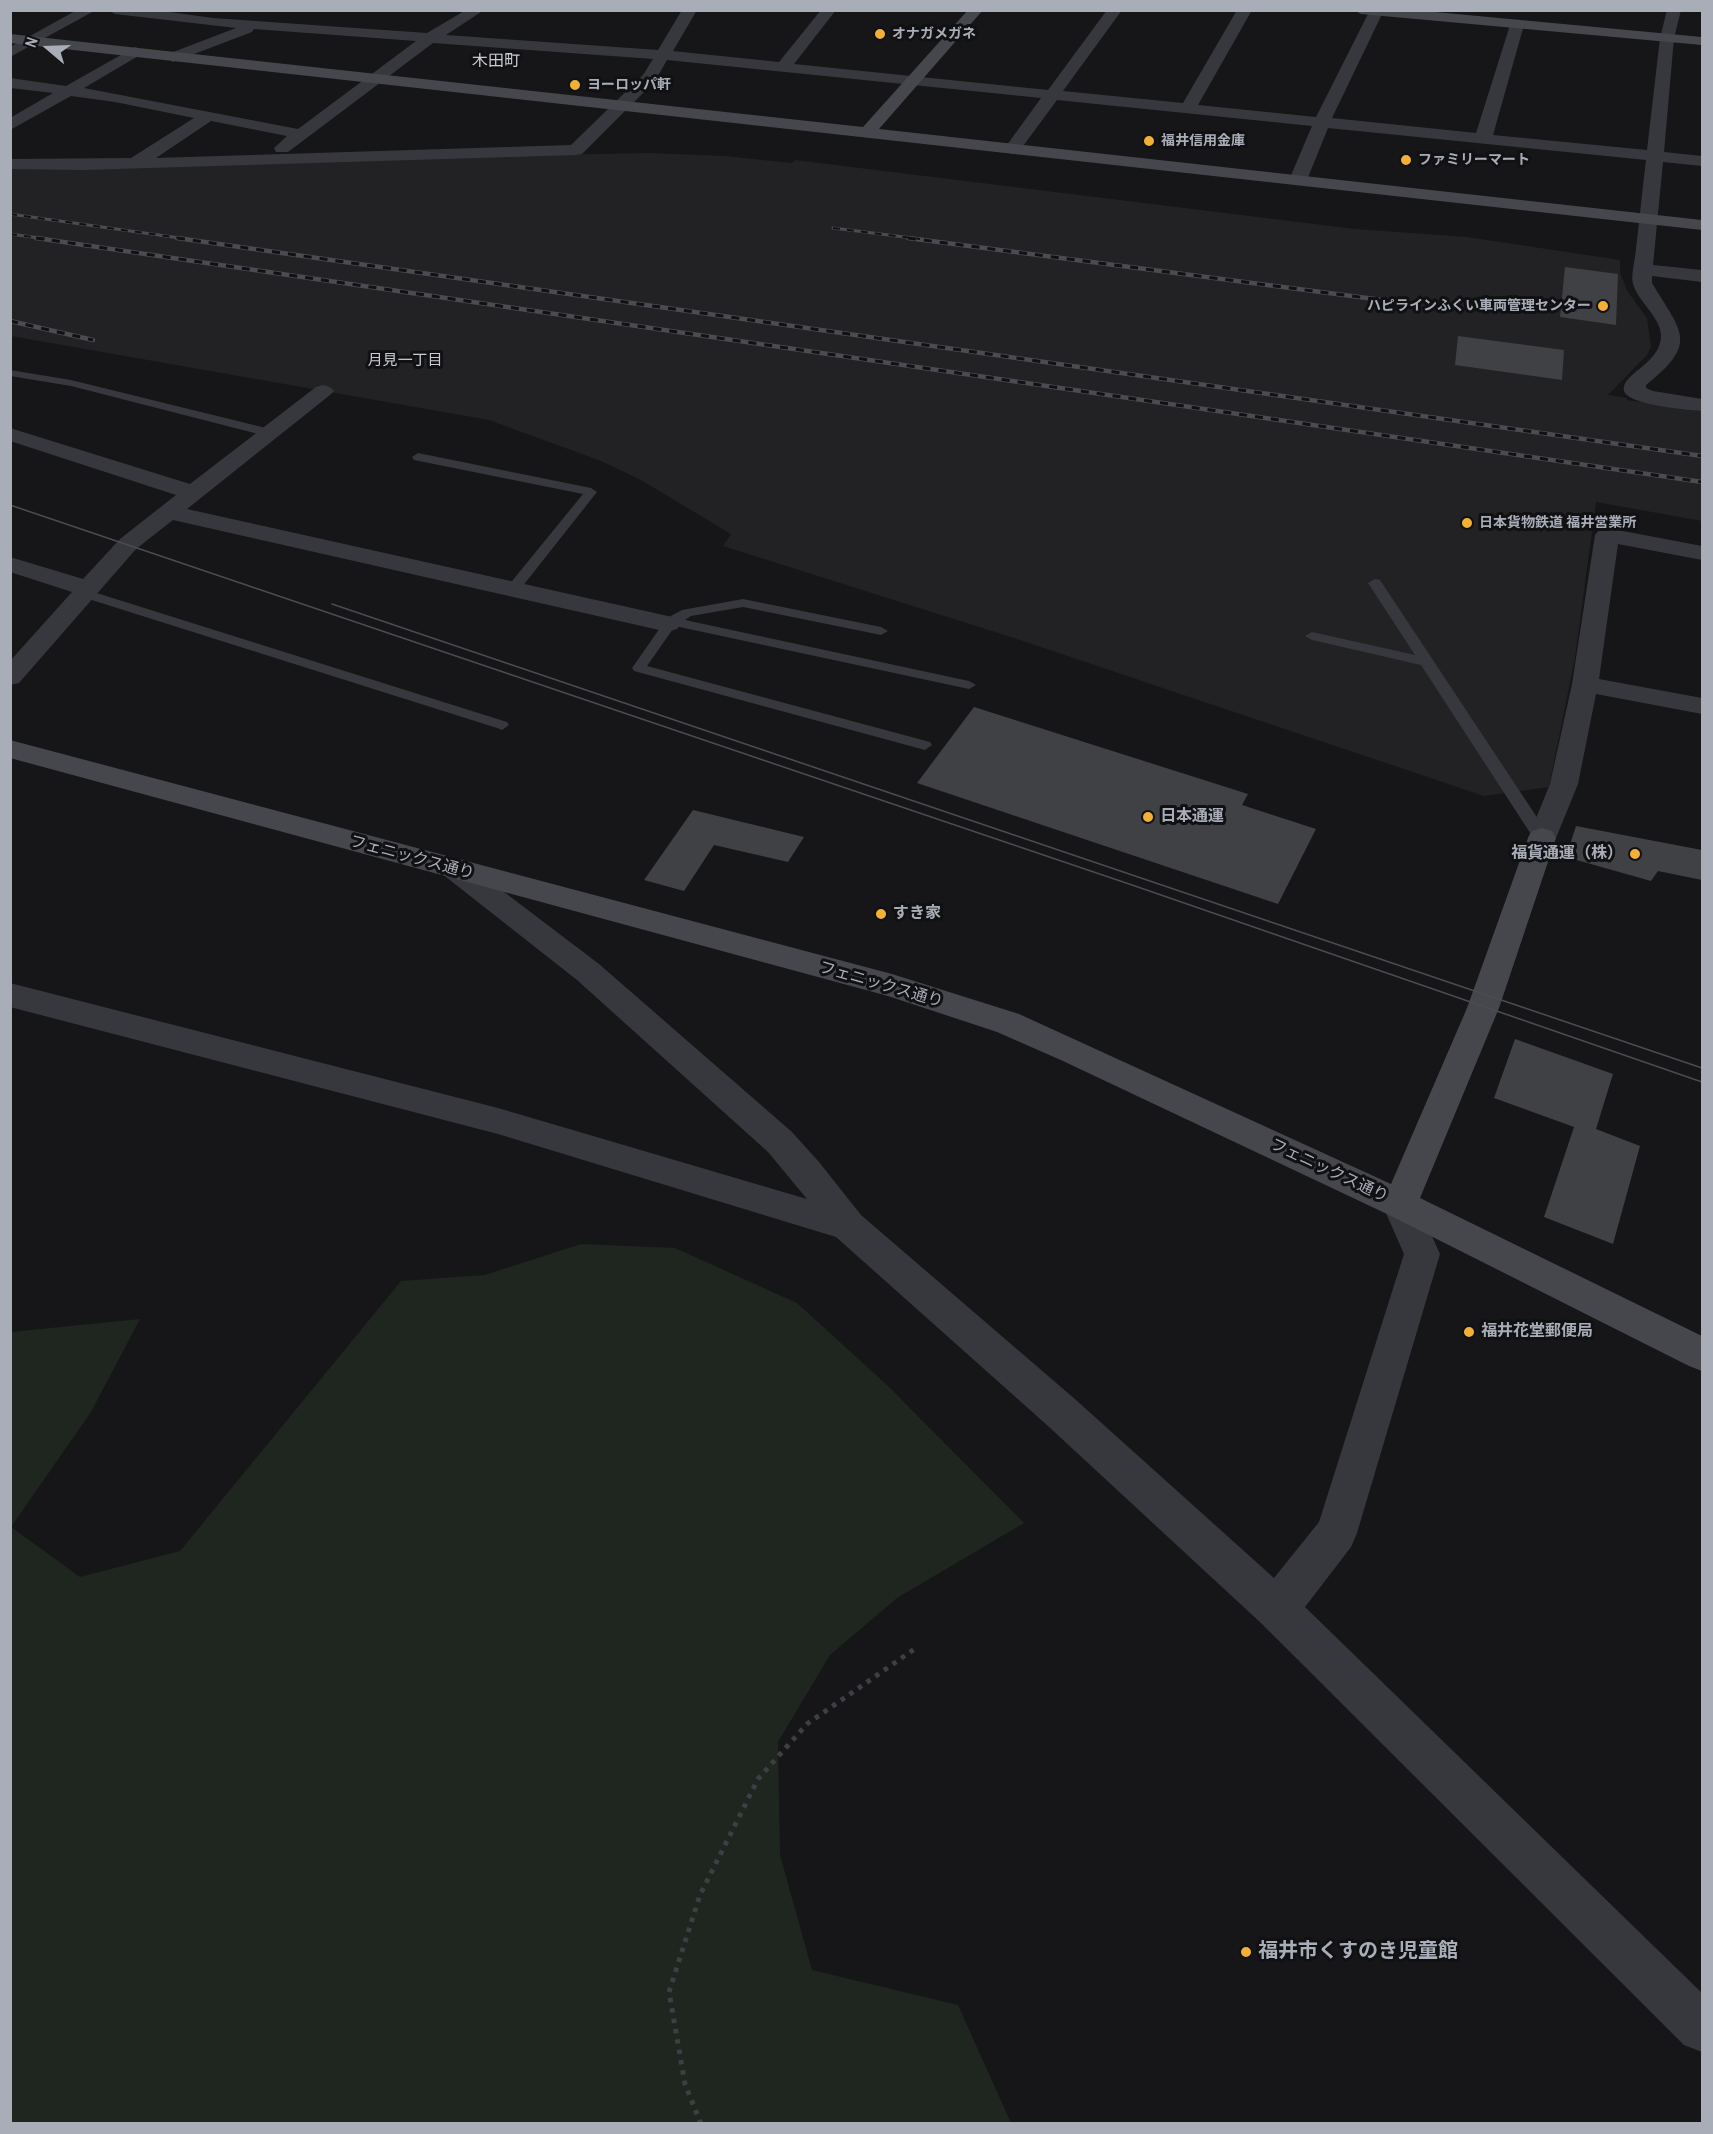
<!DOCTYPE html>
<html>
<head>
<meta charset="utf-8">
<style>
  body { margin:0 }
  #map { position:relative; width:1713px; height:2134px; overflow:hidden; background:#161618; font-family:"Archivo Narrow",sans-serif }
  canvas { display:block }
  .frame { position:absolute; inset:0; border:12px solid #a8adb8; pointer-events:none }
  .north { position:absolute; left:18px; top:18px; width:60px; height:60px; -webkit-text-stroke:4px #111113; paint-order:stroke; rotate:289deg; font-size:16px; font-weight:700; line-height:24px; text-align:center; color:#a8adb8 }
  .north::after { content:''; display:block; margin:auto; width:21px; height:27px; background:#a8adb8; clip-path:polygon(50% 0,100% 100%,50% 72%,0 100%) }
</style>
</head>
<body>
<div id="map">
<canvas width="1713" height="2134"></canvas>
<div class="frame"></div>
<div class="north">N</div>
</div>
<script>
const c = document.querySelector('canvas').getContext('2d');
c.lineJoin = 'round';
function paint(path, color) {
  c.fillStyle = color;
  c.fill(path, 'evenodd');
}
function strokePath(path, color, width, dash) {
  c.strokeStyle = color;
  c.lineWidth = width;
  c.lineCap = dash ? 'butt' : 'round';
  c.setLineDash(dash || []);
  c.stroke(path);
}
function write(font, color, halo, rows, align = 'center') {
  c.font = font + ' "Archivo Narrow","Noto Sans JP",sans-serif';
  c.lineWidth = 6;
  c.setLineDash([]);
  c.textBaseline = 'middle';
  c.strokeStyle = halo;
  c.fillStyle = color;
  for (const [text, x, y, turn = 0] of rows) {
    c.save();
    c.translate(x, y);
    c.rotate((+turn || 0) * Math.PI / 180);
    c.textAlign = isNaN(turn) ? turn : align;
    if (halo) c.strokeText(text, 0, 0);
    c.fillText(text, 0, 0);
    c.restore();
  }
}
const built = new Path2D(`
  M649,153L724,156L792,163L795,160L1355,229L1467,237L1620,260V273L1628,292L1647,318L1651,347L1647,355L1608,395L1627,398V400L1702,411V521L1596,502L1575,658L1549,787L1484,796L1014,638L723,546L731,534L641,480L601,461L489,420L11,336L10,166Z`);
const green = new Path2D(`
  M581,1244L675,1248L797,1303L887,1385L1024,1523L897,1598L830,1655L778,1742L780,1855L812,1970L958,2005L1011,2123H11V1332L140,1319L91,1412L11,1527L80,1577L180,1551L401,1281L485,1275Z`);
const building = new Path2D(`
  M1565,267L1618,274L1616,325L1560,317Z
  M1458,336L1564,350L1562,380L1455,365Z
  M974,707L1248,794L1242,805L1316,829L1278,904L917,783Z
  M693,810L804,837L788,862L714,845L684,891L644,880Z
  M1576,826L1702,850V880L1658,871L1651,881L1566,857Z
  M1515,1039L1613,1074L1596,1129L1640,1146L1613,1244L1544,1217L1574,1127L1494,1098Z`);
const path = new Path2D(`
  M701,2124L685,2084L669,1992L700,1895L758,1779L807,1724L916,1648`);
const lane = new Path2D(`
  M10,370L71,380L274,430L276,433L270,437L71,386L10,376Z
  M418,453L591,488L597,492L518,592H508L506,589L508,586L583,494L414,460L412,457Z
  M1375,579L1380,580L1548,834L1550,838L1548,842H1536L1421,665L1312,640L1305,636L1312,632L1415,655L1368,583Z
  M84,589L507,722L509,725L502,730L497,728L79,596L77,593Z
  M743,599L881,627L888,631L881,635L743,607L691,616L685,620L969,681L976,685L969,689L675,626L647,666L930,742L932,745L925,750L634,671L632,668L667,618L682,610Z`);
const street = new Path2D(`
  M77,10H96L10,57V47Z
  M108,10H155L213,18L427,33L466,10H484L446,35L658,50L682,10H697L673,51L779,62L821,10H836L794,64L1048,90L1107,10H1122L1063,91L1183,103L1237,10H1252L1198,105L1316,117L1370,10H1384L1332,118L1476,133L1510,25L1517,21L1524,25L1493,135L1647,150L1660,38L1667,10H1681L1674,38L1664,152L1702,156V166L1663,162L1653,265L1702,270V282L1652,276V283C1682,333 1699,343 1646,385V388L1653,391L1702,399V411C1689,410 1628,405 1624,391C1620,374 1661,364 1661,336C1661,317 1638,302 1633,284C1631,276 1634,264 1635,257C1639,225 1642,192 1646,160L1328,128L1307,180L1304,184H1292L1289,180L1312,126L1057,100L1018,153L1012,154L1004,149L1041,98L667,60L655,81L582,154L576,155L83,170L10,169V159L131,158L194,118L115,102L71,96L10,130V118L53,93L10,88V78L66,86L135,47L140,49L143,52L140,55L84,88L298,129L416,41L254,29L252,32L173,62L165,57L168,54L236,28L115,14ZM433,43L653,59L643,75L571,145L156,158L211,121L287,136L274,148L276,152H288Z
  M323,385L330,387L334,391L330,395L187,509L668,616L677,619L681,624L677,629L668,632L173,520L136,549L19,683L10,685V661L72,592L10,572V557L83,579L120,539L176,495L10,441V428L190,484L316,387Z
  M1607,528L1702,546V560L1618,544L1599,679L1702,698V714L1596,694L1578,784L1556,838L1552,845L1542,848L1532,845L1528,838L1550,784L1572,684L1595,535L1599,530Z
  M456,860L466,863L599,964L792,1132L819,1162L861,1215L1076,1400L1274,1578L1319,1522L1404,1254L1382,1204L1387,1194L1400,1189L1413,1194L1440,1254L1357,1533L1351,1547L1305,1607L1702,1993V2052L1684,2045L1262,1624L1048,1426L836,1237L498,1134L10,1007V983L498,1108L807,1199L768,1152L577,980L446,877L441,870L446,863Z`);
const secondary = new Path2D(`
  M968,10H983L879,129L1702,220V230L10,43V34L863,127Z
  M1354,10H1414L1702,37V45L1361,14Z
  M10,740L892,974L1019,1014L1391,1184L1467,1008L1528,838L1532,831L1542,828L1552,831L1556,838L1499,1008L1420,1198L1702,1336V1371L1689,1366L1387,1214L1063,1061L997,1032L888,996L10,758Z`);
const tram = new Path2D(`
  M10,505L1135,886L1702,1082
  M332,604L1702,1068`);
const railFar1 = new Path2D(`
  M10,214L187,239
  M833,228L920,239
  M10,234L47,239`);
const rail = new Path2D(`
  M36,238L1702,482
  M177,238L1702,456
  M908,238L1405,303
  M10,321L93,340`);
const markers = [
  [880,34,6,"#f2b134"],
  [575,85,6,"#f2b134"],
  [1149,141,6,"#f2b134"],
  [1406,160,6,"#f2b134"],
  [1603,306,6,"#f2b134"],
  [1467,523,6,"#f2b134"],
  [1148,817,6,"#f2b134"],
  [1635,854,6,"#f2b134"],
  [881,914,6,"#f2b134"],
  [1469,1332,6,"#f2b134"],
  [1246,1952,6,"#f2b134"]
];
const farPoinames = [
  ["オナガメガネ",892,34],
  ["ヨーロッパ軒",587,85],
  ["福井信用金庫",1161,141],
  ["ファミリーマート",1418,160],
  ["ハピラインふくい車両管理センター",1591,306,"right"],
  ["日本貨物鉄道 福井営業所",1479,523]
];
const farNeighbourhoodnames = [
  ["月見一丁目",405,361]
];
const farQuarternames = [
  ["木田町",496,62]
];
const poiNames = [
  ["日本通運",1160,817],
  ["福貨通運（株）",1623,854,"right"],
  ["すき家",893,914],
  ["福井花堂郵便局",1481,1332]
];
const streetNames = [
  ["フェニックス通り",412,858,15],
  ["フェニックス通り",881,985,16],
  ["フェニックス通り",1329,1171,25]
];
const nearPoinames = [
  ["福井市くすのき児童館",1258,1952]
];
paint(built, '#222225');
paint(green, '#1e261f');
paint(building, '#404145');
strokePath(path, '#3d3f44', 5, [4.5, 6]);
paint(lane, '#37383d');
paint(street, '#37383d');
paint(secondary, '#45474d');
strokePath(tram, '#4a4c52', 1.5);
strokePath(railFar1, '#4a4c52', 3);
strokePath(rail, '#4a4c52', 4.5);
strokePath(railFar1, '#111113', 2, [7]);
strokePath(rail, '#111113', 3, [8]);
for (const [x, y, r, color] of markers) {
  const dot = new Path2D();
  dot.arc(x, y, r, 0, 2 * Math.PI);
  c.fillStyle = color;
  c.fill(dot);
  strokePath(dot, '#111113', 2);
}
write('bold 14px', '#a8adb8', '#111113', farPoinames, 'left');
write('15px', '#c9ccd4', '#111113', farNeighbourhoodnames);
write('16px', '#c9ccd4', '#111113', farQuarternames);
write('bold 16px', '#a8adb8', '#111113', poiNames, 'left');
write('16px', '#a8adb8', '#111113', streetNames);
write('bold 20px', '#a8adb8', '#111113', nearPoinames, 'left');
</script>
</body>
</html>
